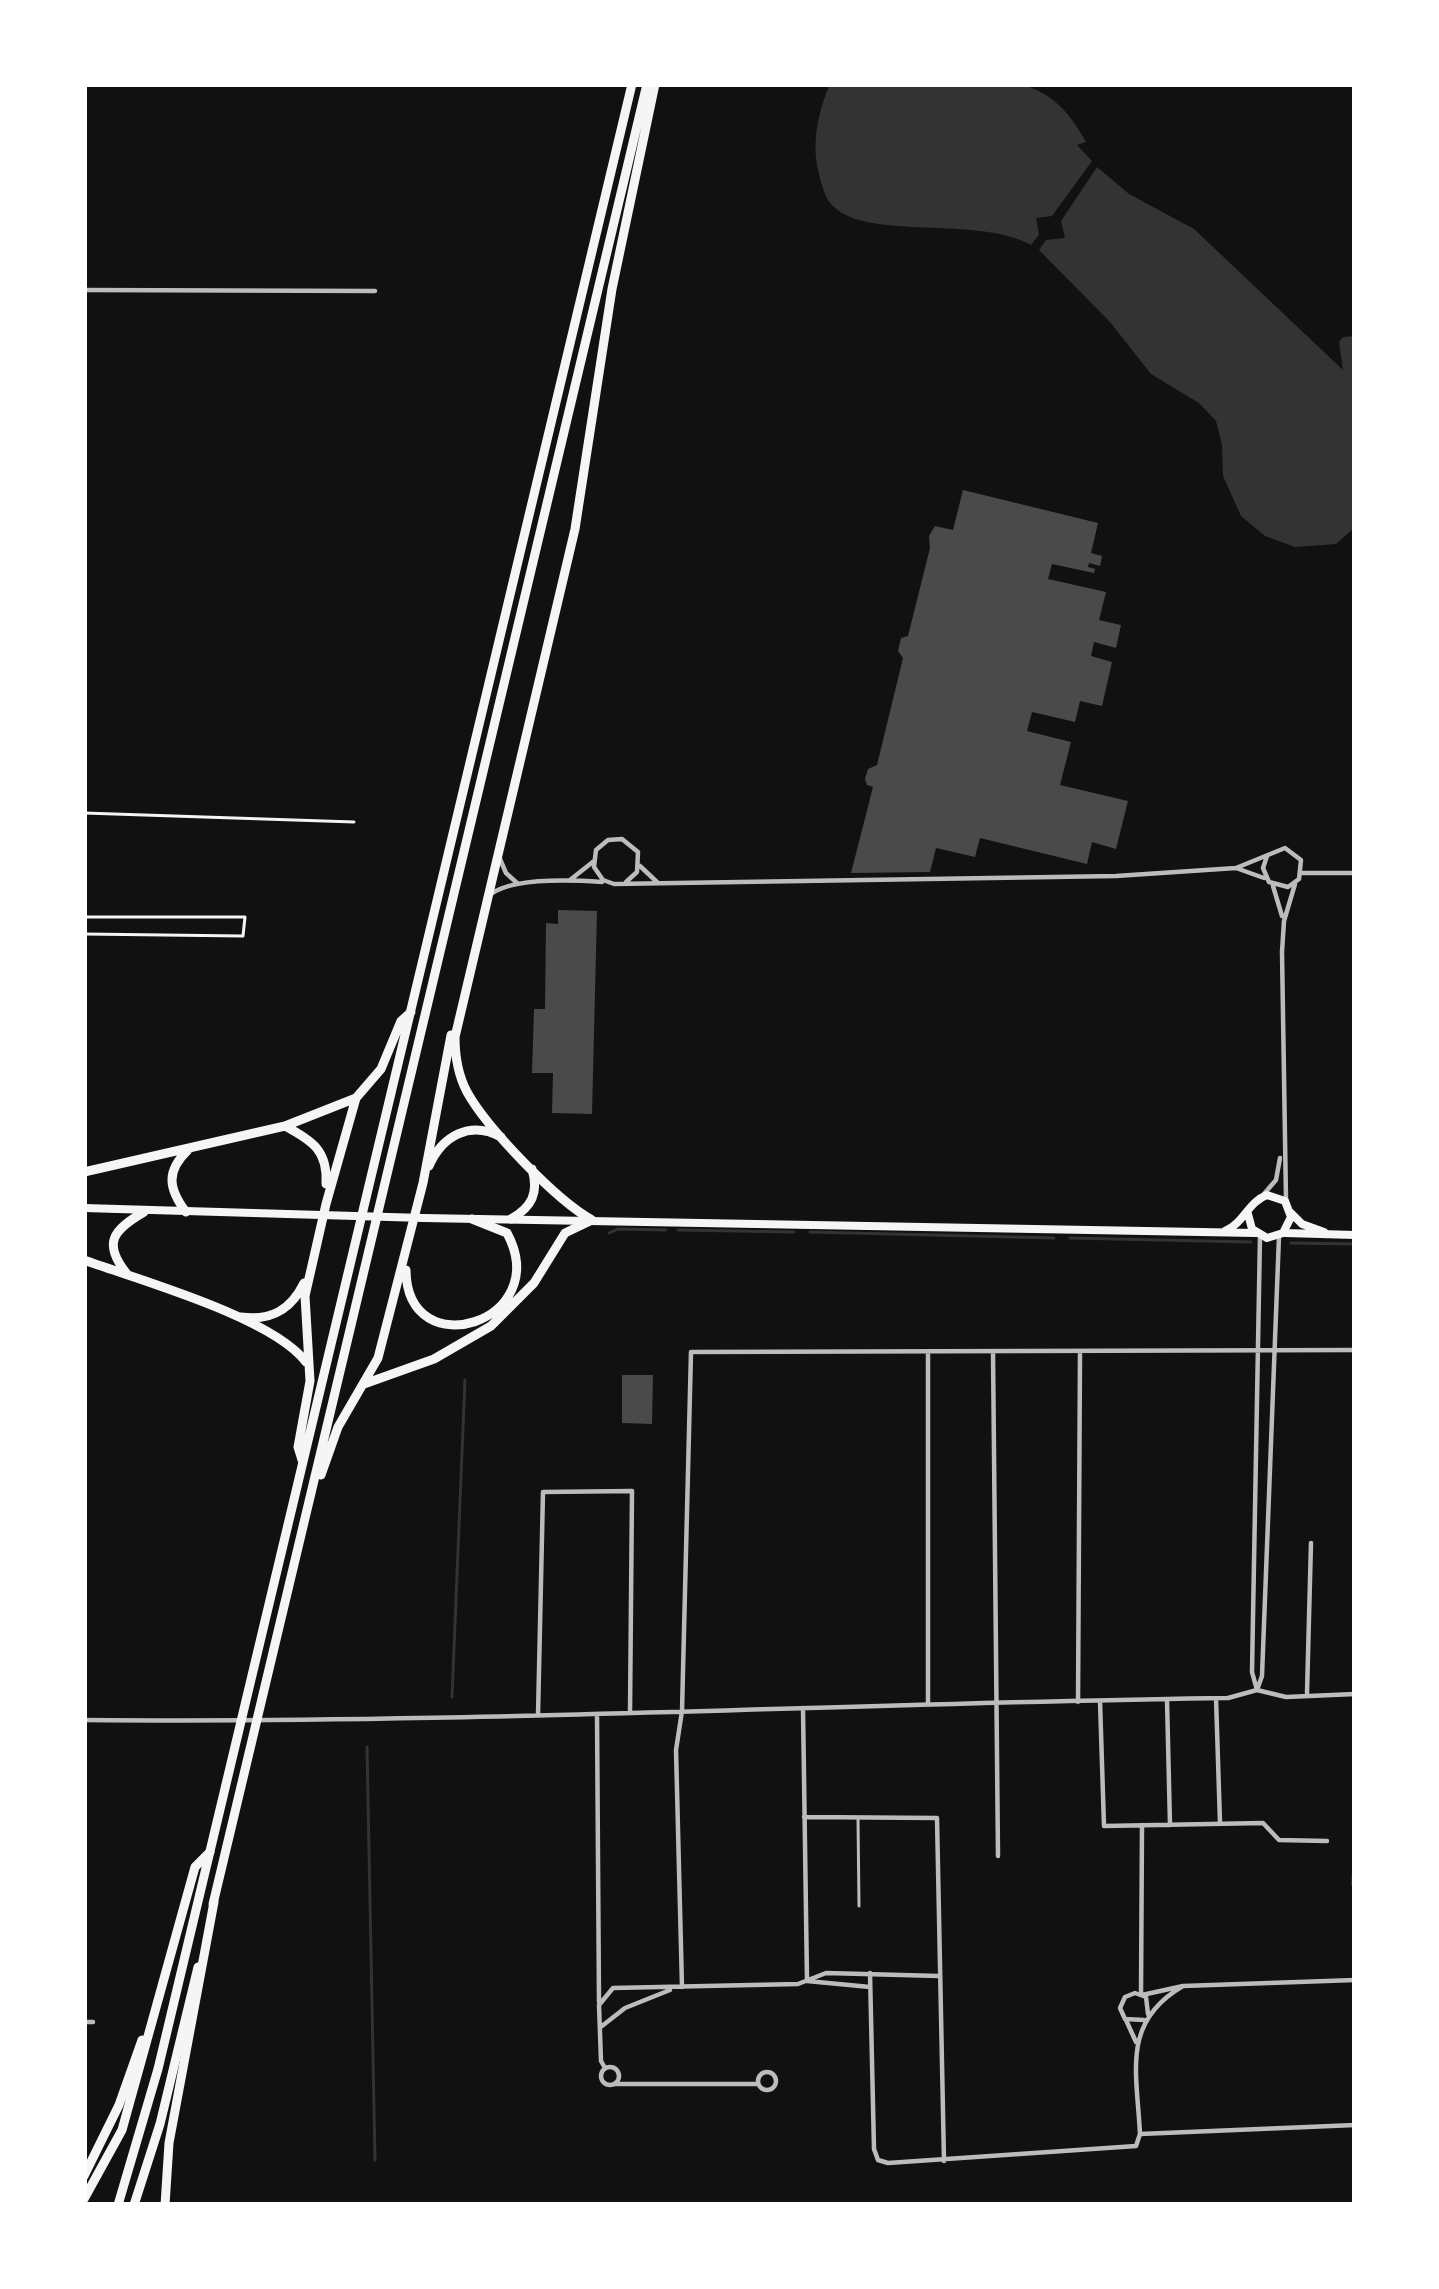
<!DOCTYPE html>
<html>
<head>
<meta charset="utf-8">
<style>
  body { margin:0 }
  #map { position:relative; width:1439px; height:2289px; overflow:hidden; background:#111; font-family:"Archivo Narrow",sans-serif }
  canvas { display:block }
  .frame { position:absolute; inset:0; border:87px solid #fff; pointer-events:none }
</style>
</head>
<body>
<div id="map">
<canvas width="1439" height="2289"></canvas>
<div class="frame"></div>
</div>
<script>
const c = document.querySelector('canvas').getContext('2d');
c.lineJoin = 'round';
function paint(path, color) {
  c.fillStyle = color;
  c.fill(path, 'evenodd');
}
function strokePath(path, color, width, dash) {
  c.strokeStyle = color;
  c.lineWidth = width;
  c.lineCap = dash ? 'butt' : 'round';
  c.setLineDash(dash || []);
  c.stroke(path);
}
const water = new Path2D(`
  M830,84H1021C1054,94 1070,113 1086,142L1077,145L1092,161L1052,216L1036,218L1039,235L1031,245C977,215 870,241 834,207C825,199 822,186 819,174C811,144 818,112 830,84Z
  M1097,167L1129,194L1194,229L1343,370L1339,342L1343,337L1355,336V527L1336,544L1295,547L1265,536L1241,516L1223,476L1222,445L1216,421L1199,403L1151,374L1110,322L1039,250L1046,240L1065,238L1061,221Z`);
const stream = new Path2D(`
  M678,1230L794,1232
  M810,1232L1054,1238
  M609,1233L618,1229L666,1230
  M1070,1238L1251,1242
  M1291,1243L1355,1244
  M452,1697L465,1380
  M367,1747L375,2160`);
const building = new Path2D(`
  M963,490L1098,523L1091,553L1102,556L1100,566L1089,563L1088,567L1095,569L1094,573L1052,564L1048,579L1106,592L1099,620L1121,625L1116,648L1094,642L1091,656L1112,662L1102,706L1080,701L1075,722L1032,712L1027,731L1071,742L1060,785L1128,801L1116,849L1092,842L1087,864L980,838L975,857L936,848L930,872L851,873L873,787L867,785L865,779L868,769L877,765L903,658L898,651L901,638L908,636L930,548L929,536L935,526L953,530Z
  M558,910L597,911L592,1114L552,1113L553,1073H532L534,1009H545L546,923L558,924Z
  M622,1375H653L652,1424L622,1423Z`);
const path = new Path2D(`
  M84,813L354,822
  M84,917H245L243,936L84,934`);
const service = new Path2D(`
  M858,1818L859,1906`);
const minor = new Path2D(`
  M84,290L375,291
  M500,859L506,873L517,883
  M640,866L658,883
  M1236,868L1264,878
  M1302,873H1355
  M570,880L594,861
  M626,882L637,872L638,852L622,839L608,840L596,850L594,867L603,880L614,884L1116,876L1236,868L1285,848L1301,860L1299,879L1288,887L1269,882L1263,868L1267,856
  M1273,886L1282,916
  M491,894C514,877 573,880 602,882
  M1263,1195L1276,1180L1280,1158
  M1286,1200L1282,952L1284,921L1295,884
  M928,1352V1705
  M993,1352L998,1856
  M1257,1690L1262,1676L1279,1236
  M1257,1690L1252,1672L1260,1236
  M1307,1693L1311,1543
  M1216,1698L1220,1823
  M1167,1700L1170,1825
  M1100,1701L1104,1826L1263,1823L1279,1840L1327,1841
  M1078,1702L1080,1354
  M803,1708L807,1981
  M597,1714L599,2002
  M538,1715L543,1492L632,1491L630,1713
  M84,1720C465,1724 847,1703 1228,1698L1257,1690L1286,1697L1355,1694
  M804,1817L937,1818L944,2161
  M1354,1885L1355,1829
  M870,1973L874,2149L878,2160L888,2163L1136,2146L1140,2134C1137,2072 1121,2022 1183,1986
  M807,1981L870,1987
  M682,1987L676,1750L682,1711L691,1352L1355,1350
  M1141,1993L1142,1825
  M1142,1995L1183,1986L1355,1980
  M1126,2020L1136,2042
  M1144,2020L1125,2019L1120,2008L1125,1997L1135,1993L1146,1997L1148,2014
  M84,2022H93
  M602,2026L625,2008L670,1990
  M601 2076a9 9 0 1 1 18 0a9 9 0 1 1-18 0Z
  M605,2068L601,2061L599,2005L613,1988L798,1984L826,1973L939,1976
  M758 2081a9 9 0 1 1 18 0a9 9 0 1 1-18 0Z
  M615,2084H758
  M1140,2134L1355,2125`);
const secondary = new Path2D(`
  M84,1208L423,1218L1256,1233
  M1291,1213L1302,1224L1324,1232
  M1225,1231C1244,1223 1248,1202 1267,1195L1285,1201L1291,1217L1283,1233L1267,1238L1252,1229L1248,1214
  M1285,1233L1355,1235`);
const trunk = new Path2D(`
  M285,1126C313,1141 328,1151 326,1184
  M429,1166C442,1136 470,1120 501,1137
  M84,1172L285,1126L356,1098
  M186,1212C168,1188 166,1171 188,1150
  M511,1219C532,1207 539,1193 532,1169
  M592,1220C556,1200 487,1128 467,1092C458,1075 455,1057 455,1037L575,529L612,289L655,84
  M84,1260C139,1280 272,1317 306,1362
  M406,1270C407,1368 555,1322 507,1233L472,1219
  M127,1274C102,1243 113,1230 144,1212
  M241,1317C271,1321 291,1310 304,1283
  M364,1384L434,1359L491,1326L534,1283L565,1233L590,1221
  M302,1460L298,1447L310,1381L305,1296L326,1204L356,1098L381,1069L401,1021L411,1012
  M321,1475L338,1427L378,1358L423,1183L451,1035
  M213,1904L647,84
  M118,2205L158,2069L632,84
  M134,2205L160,2124L198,1967`);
const motorway = new Path2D(`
  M84,2176L119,2105L142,2040
  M84,2199L122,2130L195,1867L210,1852
  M165,2205L169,2143L214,1902`);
paint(water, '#333');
strokePath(stream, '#333', 3);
paint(building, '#4a4a4a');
strokePath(path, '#f5f5f5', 3);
strokePath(service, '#bcbcbc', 3);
strokePath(minor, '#bcbcbc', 4.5);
strokePath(secondary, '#f5f5f5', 8);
strokePath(trunk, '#f5f5f5', 9);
strokePath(motorway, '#f5f5f5', 9);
</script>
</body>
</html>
